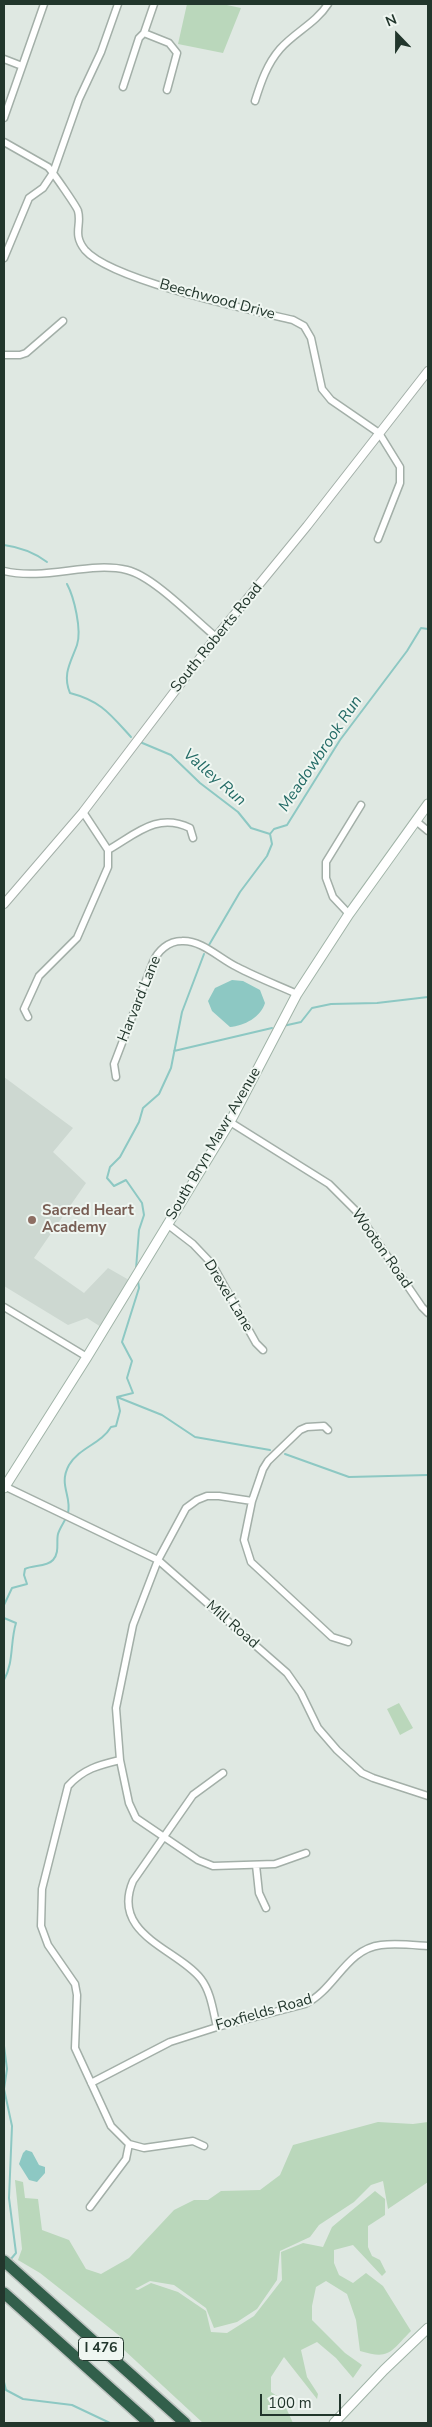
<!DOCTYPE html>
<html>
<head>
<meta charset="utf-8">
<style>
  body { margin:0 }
  #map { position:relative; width:432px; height:2427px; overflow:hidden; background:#dfe8e2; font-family:"Nunito Sans",sans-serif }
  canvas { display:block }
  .frame { position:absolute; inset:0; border:5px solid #22362c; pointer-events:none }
  .north { position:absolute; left:372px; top:10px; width:50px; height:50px; -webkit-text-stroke:4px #eff6f1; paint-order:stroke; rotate:338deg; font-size:14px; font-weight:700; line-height:20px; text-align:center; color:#22362c }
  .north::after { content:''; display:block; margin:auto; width:18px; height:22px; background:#22362c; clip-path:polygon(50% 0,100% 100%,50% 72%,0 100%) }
  .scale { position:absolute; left:260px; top:2394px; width:81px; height:22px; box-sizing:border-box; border:2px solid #22362c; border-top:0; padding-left:6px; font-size:15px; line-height:18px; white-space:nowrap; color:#22362c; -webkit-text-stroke:4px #eff6f1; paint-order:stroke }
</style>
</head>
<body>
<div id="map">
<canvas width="432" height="2427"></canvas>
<div class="frame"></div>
<div class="north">N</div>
<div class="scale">100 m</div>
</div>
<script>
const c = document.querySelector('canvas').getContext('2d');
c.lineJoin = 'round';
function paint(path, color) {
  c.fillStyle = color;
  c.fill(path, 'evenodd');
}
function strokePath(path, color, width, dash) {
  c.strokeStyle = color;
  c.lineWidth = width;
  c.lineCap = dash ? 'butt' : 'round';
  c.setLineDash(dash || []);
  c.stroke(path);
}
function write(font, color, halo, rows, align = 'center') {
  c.font = font + ' "Nunito Sans",sans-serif';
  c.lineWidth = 4;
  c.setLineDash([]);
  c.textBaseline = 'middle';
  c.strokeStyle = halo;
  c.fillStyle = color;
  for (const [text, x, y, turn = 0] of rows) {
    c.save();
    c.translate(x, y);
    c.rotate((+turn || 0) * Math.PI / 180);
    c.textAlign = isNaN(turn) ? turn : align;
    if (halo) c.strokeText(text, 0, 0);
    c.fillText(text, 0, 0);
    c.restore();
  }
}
const built = new Path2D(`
  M4,1077L73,1128L53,1152L86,1183L34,1258L84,1293L108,1268L129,1280L101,1327L87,1318L68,1325L4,1286Z`);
const green = new Path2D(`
  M187,4H222L241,8L223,53L178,44Z
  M399,1703L413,1728L400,1735L387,1709Z
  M378,2122L413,2124L428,2122V2182L388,2209L383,2181L371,2185L354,2202L319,2225L310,2237L280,2251L277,2280L257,2309L237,2322L214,2328L206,2308L174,2285L150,2281L135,2289L138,2290L151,2283L178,2292L206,2311L211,2332L227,2333L254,2316L282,2280L281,2252L303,2243L323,2247L332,2227L375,2191L385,2199V2215L368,2226V2247L372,2256L380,2260L386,2272L382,2276L353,2245L334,2250V2263L339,2275L353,2283L366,2273L383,2286L411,2331C390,2352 390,2360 360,2351L356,2320L347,2294L326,2281L316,2287L312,2306V2320L345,2353L362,2365L353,2378L336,2358L317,2342L301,2350L307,2377L318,2394L317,2399L284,2357L271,2377V2392L282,2399L293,2423H203L123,2349L121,2337L40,2273L18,2260L22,2249L15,2180L23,2182L25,2198L38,2199L42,2230L69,2240L86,2269L101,2274L129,2258L174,2210L194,2200H208L221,2191L260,2190L280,2175L293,2145Z`);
const water = new Path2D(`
  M232,980L243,981L260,990L265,1003C261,1017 244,1026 230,1027L212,1011L208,1001L215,988Z
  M26,2150L32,2152L39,2165L45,2167V2173L37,2182L29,2180L19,2164L23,2153Z`);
const stream = new Path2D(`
  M4,545C19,547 35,553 47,562
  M67,584C74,597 82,630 77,645C71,662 62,674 70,693C101,701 110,714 131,737
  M140,742L171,755L200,783L238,812L251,828L270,834
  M270,834L274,829L287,825L340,740L407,651L421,628L428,629
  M209,945L240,892L267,856L272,844L270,834
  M283,1026L301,1022L312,1008L331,1004L377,1003L428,997
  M174,1051L272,1028
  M136,1269L139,1230L144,1215L142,1203L126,1180L114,1186L107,1178L110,1167L120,1157L139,1122L143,1108L159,1094L171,1068L182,1012L204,954
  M117,1397L133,1393L127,1378L132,1361L122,1342L139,1288L138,1281
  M117,1397L162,1415L195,1437L270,1450
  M285,1454L349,1477L428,1475
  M4,1605L12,1588L27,1584L24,1575L25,1569C33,1565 47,1567 53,1560C60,1552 56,1542 58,1534C60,1527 66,1520 68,1513C72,1496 58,1485 69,1465C80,1447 101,1444 111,1427L116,1426L120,1411L117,1397
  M4,1618L16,1623C10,1642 14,1662 4,1680
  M4,2046L7,2069L4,2089L12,2126L9,2198L16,2253L10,2260
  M4,2382L6,2390L23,2399L72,2405L110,2423`);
const minor = new Path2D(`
  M154,4L144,33L169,43L177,53L167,90
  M4,59L22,66
  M123,87L139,38L144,33
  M255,101C261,82 267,64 280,49C295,32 316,23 328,4
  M4,118L44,4
  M4,142L48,167C52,171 77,207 78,211C82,225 72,234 85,250C111,280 250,310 293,320L304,326L311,338L322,389L331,400L379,433L400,467V483L378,539
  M4,258L29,198L43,188L53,173L79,99L101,52L118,4
  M4,355H20L26,353L63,321
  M4,571C45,581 89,561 127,570C153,576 194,619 216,637
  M416,821L428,831
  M108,850C136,834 157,812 190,828L193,838
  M349,914L333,897L326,878V862L361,805
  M28,1017L24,1009L39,976L77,938L108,867V850L83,812
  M116,1077L114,1064L153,962C158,951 168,941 182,941C202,940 220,959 237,967C256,977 277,985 297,994
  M230,1122L329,1184L357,1212L422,1307L428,1313
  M167,1224L193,1244L212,1264L256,1343L263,1350
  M4,1307L87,1357
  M328,1430L324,1426L307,1427L300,1430L268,1461L263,1469L252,1501L244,1540L251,1562L332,1637L348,1642
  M4,1486L158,1560L287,1673L301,1693L318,1728L337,1750L362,1773L373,1778L428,1796
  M252,1501L219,1496H207L197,1500L186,1508L158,1560L133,1625L116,1708L120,1760L129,1803L136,1818L198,1860L213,1866L275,1864L306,1853
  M120,1760C99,1765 83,1769 68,1786L42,1889L41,1926L48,1945L75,1984L77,1995L75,2048L111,2126L129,2144L144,2148L193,2141L204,2146
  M256,1865L259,1893L266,1908
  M217,2027C213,2011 211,1992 201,1979C178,1949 110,1935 133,1881L193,1795L223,1773
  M91,2083L170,2042L217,2027L305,2004C335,1990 346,1949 381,1945C396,1943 413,1945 428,1946
  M90,2207L126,2159L129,2144`);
const tertiary = new Path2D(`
  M4,904L83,812L216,637L307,526L428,371`);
const secondary = new Path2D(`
  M4,1488L87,1357L230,1122L297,994L349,914L428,804
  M334,2423L384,2370L428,2328`);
const motorway = new Path2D(`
  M4,2261L185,2423
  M4,2293L149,2423`);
const markers = [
  [32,1220,5,"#8d6e63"]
];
const shields = [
  [101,2349,45]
];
const shieldNames = [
  ["I 476",101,2349]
];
const streetNames = [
  ["Beechwood Drive",217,300,15],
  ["South Roberts Road",217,638,-51],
  ["Harvard Lane",140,999,-68],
  ["South Bryn Mawr Avenue",214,1144,-60],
  ["Wooton Road",381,1249,55],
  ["Drexel Lane",228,1296,59],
  ["Mill Road",232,1625,41],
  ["Foxfields Road",264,2013,-16]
];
const educationNames = [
  ["Sacred Heart",42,1211],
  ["Academy",42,1228]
];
const waterNames = [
  ["Meadowbrook Run",321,754,-56],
  ["Valley Run",214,778,41]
];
paint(built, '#cdd8d1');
paint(green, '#bad7bb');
paint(water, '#8dc8c3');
strokePath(stream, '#8dc8c3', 2);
strokePath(minor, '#a3afa8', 9);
strokePath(tertiary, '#a3afa8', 10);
strokePath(secondary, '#a0b3a7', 11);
strokePath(motorway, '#bdc3c0', 14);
strokePath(minor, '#fff', 6);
strokePath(tertiary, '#fff', 8);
strokePath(secondary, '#fff', 9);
strokePath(motorway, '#325f4b', 11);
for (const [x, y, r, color] of markers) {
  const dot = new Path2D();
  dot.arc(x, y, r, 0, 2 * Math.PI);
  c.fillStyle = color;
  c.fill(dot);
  strokePath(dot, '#eff6f1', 2);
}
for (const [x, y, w] of shields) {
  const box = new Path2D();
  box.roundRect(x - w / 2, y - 11.5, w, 23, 4);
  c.fillStyle = '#eff6f1';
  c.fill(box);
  strokePath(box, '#22362c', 1);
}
write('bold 14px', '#22362c', null, shieldNames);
write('15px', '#22362c', '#eff6f1', streetNames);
write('bold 15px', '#785e54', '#eff6f1', educationNames, 'left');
write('italic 16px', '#246b66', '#eff6f1', waterNames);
</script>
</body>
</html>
